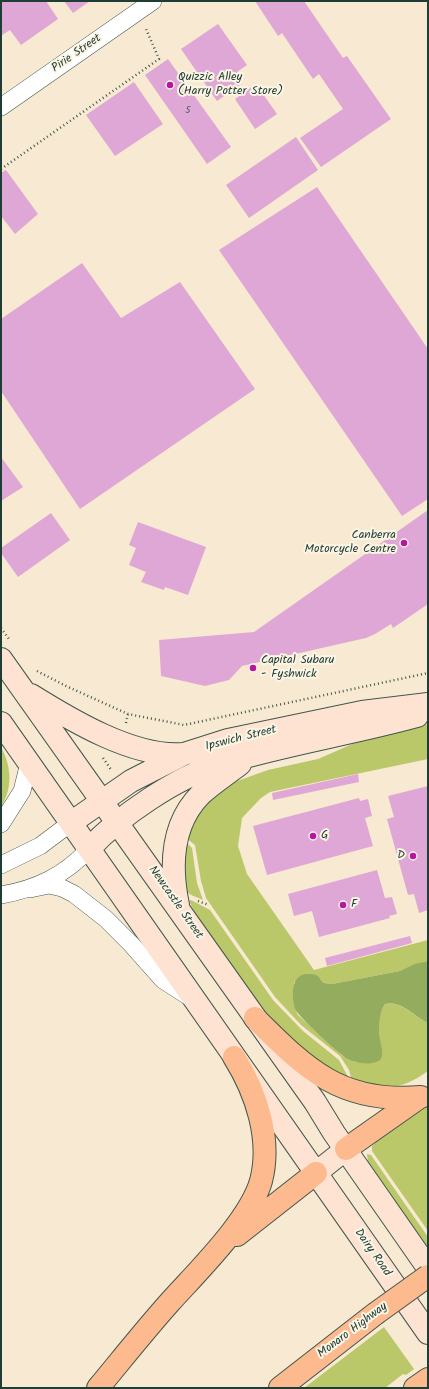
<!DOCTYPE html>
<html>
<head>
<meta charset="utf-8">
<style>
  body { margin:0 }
  #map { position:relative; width:429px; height:1389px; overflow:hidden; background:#f8e9d2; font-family:Kalam,sans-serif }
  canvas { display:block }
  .frame { position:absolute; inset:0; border:2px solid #1f3d34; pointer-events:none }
</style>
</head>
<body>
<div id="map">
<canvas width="429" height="1389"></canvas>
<div class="frame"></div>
</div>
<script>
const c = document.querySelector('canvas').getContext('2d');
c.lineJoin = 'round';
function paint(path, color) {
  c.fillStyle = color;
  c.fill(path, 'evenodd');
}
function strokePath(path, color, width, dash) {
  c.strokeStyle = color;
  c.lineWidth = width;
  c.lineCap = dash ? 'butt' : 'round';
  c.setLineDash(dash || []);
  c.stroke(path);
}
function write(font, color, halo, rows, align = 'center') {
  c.font = font + ' Kalam,sans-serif';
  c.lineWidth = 4;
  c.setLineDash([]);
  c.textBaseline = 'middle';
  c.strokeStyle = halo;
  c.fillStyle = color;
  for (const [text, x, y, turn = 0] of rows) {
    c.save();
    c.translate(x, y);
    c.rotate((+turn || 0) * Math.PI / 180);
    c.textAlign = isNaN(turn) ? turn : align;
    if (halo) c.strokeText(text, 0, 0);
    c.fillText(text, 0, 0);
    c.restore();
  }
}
const green = new Path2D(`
  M428,724V759L270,792L261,798L242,818L238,846L247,874L314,970L428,940V961L400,971L332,984L324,983L318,977L294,982L295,1009L298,1015L343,1056L355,1062L373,1063L382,1056C379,1040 375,1019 385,1004C399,999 415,1017 428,1023V1071C397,1093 387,1087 352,1081L349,1070L340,1056L301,1025L275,997L206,898L201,881L195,845L186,838L204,802L229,784L268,770L318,759L366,738Z
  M1,747C11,765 13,787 2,805Z
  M186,842L192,848L197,883L203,900C197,897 188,895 184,889C178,881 185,852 186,842Z
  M191,900L210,910L273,1000L303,1031L339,1060L348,1077C337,1076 329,1068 319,1062C265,1023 231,965 194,911L189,901Z
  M428,1106V1231L372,1151V1146L377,1141Z
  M367,1154L371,1155L428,1237L427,1248L368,1162Z
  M384,1327L414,1369L406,1375L403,1374L385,1388H304Z`);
const forest = new Path2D(`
  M428,961V1023C415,1017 400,999 385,1004C380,1011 379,1022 379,1031C378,1038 386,1055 380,1060C373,1066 355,1063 348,1059C341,1056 297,1015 295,1009C292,997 290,976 306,974C310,974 315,974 318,976C320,978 321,981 324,983L332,984L400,971L415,964Z`);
const building = new Path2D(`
  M1,1H46L58,19L21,45L10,30L2,35L1,33Z
  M64,1H90L73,13Z
  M255,1H304L343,58L347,56L391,119L321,167L300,138L343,109L319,74L313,79L282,33L278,36Z
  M218,24L247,65L237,72L238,74L234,77L240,85L217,101L181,49Z
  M168,59L231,147L207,164L145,75Z
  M134,82L163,124L115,156L86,115Z
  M256,84L277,114L255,129L235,99Z
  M296,137L318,170L249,218L226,185Z
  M6,170L38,214L15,234L1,216V173Z
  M317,187L428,349V499L402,516L219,250Z
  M82,263L121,318L180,282L255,389L80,509L1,391V319Z
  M1,457L23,487L1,501Z
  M428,510V604L393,628L391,624L375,634L366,638L242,666L229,680L205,686L161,676L159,640L254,632Z
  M51,513L70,540L18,577L1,553V548Z
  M138,522L206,547L188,595L165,587L164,590L141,582L146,572L129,565L136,548L129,545Z
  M358,774L359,782L273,800L272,793Z
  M428,786V910L419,913L414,894L408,895L387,819L394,817L388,796Z
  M359,798L360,801L368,799L372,816L365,818L373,846L267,875L253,826Z
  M377,870L385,898L392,897L397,914L389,916L390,918L319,937L312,911L294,916L288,894Z
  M410,936L412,943L327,966L325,958Z`);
const path = new Path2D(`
  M1,169L159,59L146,29
  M1,628L9,639
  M37,671L66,686L128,714L184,725L428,673
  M126,723L128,714
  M103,758L112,771
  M198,901L209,905`);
const minor = new Path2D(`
  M1,107L153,1
  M1,824L22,791L29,763
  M1,865L40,846L72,822
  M30,889L49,885L62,888L74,894L106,919L131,944L163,980L191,998
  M1,895C37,889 65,875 89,849`);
const secondary = new Path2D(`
  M1,659L315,1102L334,1133L428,1268
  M31,695C71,720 134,758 183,754
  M1,723L428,1333
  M72,822L131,781L184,754L228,740L362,712L428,704
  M89,849C119,816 177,777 220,764C285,744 352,734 417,716
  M178,905C170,866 171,824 201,794C213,783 227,774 240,764
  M316,1173L346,1149`);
const motorway = new Path2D(`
  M255,1018C307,1070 342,1104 421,1097
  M346,1149L420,1097
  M237,1235L316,1173
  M98,1388C122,1359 145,1330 170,1302C198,1271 250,1220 261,1181C272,1139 256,1092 234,1057
  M280,1388L375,1314
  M415,1388L428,1379`);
const motorwayBridge = new Path2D(`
  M375,1314L428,1276`);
const markers = [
  [170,85,4,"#b5179e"],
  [404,543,4,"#b5179e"],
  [253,668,4,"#b5179e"],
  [313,836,4,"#b5179e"],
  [413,856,4,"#b5179e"],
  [343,905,4,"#b5179e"]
];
const numberNames = [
  ["5",188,111]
];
const streetNames = [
  ["Pirie Street",77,54,-35],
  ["Ipswich Street",241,739,-14],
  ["Newcastle Street",175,903,55],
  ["Dairy Road",372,1253,55],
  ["Monaro Highway",353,1331,-37]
];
const poiNames = [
  ["Quizzic Alley",178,78],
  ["(Harry Potter Store)",178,92],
  ["Canberra",396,536,"right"],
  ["Motorcycle Centre",396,550,"right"],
  ["Capital Subaru",261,661],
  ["- Fyshwick",261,675],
  ["G",321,836],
  ["D",405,856,"right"],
  ["F",351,905]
];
paint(green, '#bac86a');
paint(forest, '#93ac5e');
paint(building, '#dfa7d5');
strokePath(minor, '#40574c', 18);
strokePath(secondary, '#40574c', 24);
strokePath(motorway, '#40574c', 24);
strokePath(path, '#40574c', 2.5, [1, 3]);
strokePath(minor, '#fff', 17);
strokePath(secondary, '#fee3d2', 22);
strokePath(motorway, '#fcba8e', 22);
strokePath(motorwayBridge, '#40574c', 24, []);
strokePath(motorwayBridge, '#fcba8e', 22);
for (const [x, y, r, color] of markers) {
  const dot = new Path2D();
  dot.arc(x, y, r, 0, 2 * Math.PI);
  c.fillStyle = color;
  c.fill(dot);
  strokePath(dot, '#fcf5e5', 1.5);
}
write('10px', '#4f585c', null, numberNames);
write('12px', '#1f3d34', '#fcf5e5', streetNames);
write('12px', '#1f3d34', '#fcf5e5', poiNames, 'left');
</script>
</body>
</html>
